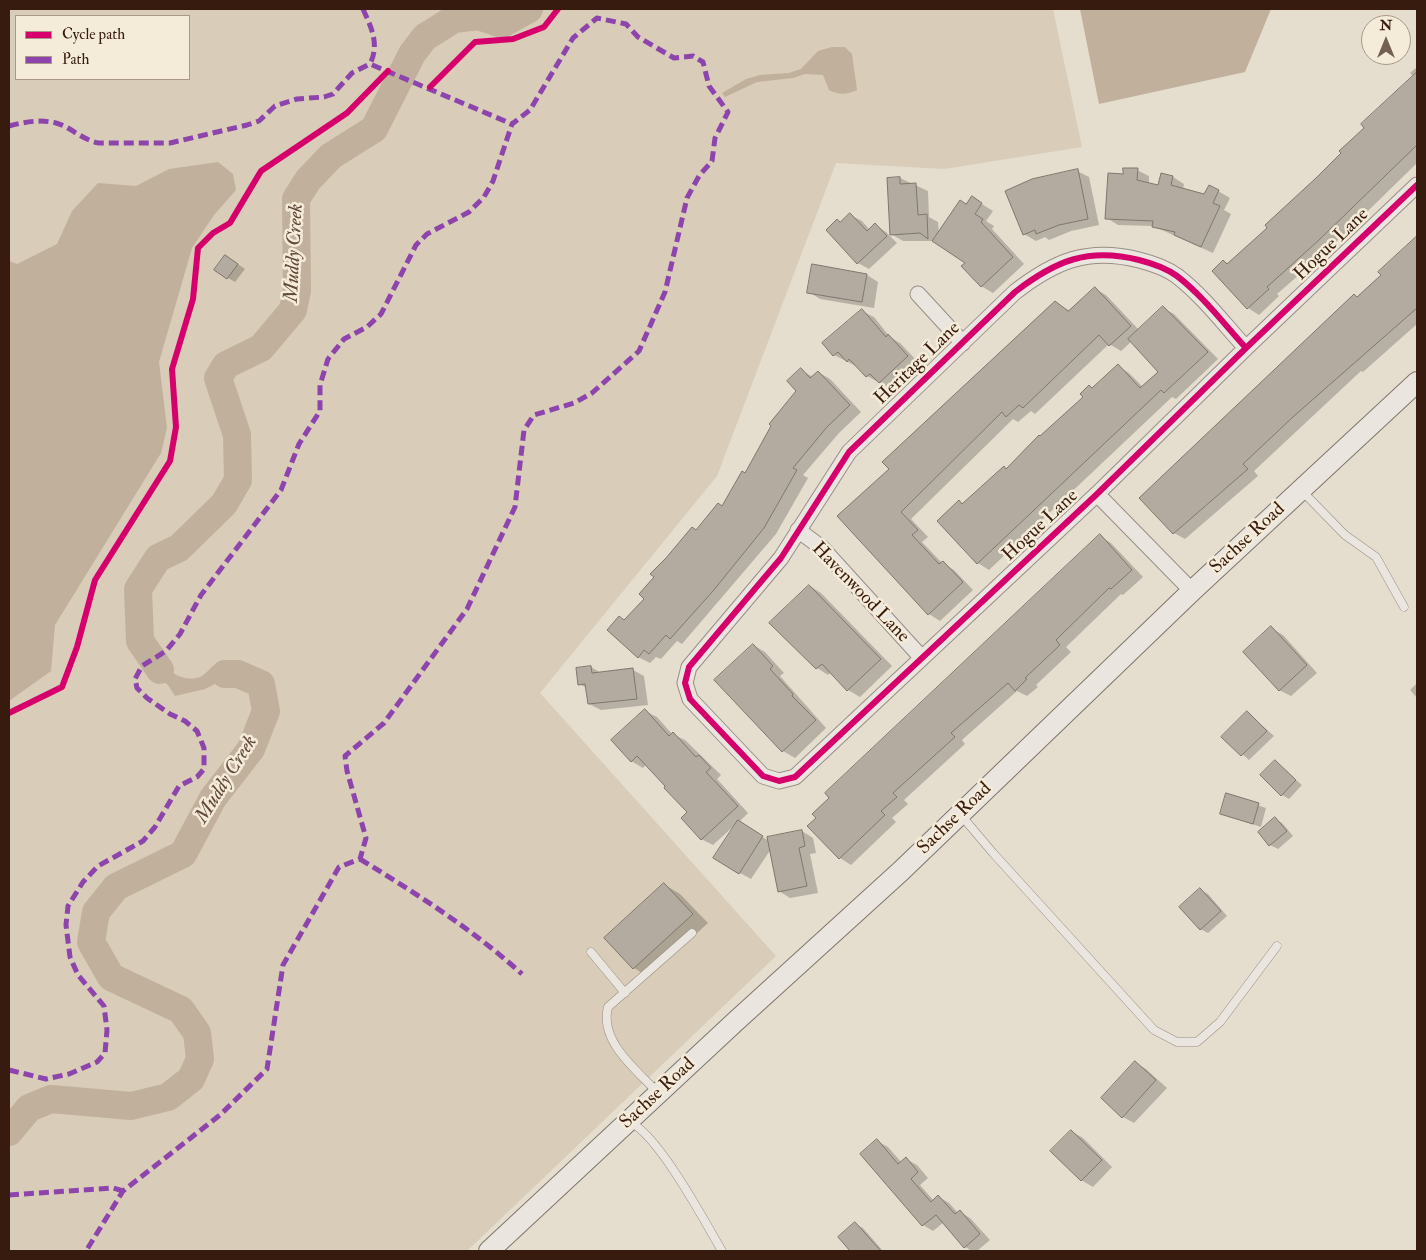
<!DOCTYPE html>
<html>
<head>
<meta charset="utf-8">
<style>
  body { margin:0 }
  #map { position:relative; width:1426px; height:1260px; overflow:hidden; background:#e5ddce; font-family:"IM FELL Double Pica",serif }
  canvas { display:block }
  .frame { position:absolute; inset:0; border:10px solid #381b0f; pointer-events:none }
  .legend { position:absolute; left:15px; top:15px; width:175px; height:65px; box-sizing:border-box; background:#f4ebd9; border:1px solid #a99888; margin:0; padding:6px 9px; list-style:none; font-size:15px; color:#381b0f }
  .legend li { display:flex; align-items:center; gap:10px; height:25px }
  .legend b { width:25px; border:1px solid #a99888 }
  .north { position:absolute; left:1361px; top:15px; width:50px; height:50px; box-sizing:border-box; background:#f4ebd9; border:1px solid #a99888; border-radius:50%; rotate:0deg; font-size:14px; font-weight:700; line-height:20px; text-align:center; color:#381b0f }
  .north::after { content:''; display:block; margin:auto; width:18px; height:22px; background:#755f52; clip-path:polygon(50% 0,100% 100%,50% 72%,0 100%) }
</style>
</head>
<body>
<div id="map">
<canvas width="1426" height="1260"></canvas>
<div class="frame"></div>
<ul class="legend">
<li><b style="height:6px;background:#d6006c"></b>Cycle path</li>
<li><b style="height:6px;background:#8e44ad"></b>Path</li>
</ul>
<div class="north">N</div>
</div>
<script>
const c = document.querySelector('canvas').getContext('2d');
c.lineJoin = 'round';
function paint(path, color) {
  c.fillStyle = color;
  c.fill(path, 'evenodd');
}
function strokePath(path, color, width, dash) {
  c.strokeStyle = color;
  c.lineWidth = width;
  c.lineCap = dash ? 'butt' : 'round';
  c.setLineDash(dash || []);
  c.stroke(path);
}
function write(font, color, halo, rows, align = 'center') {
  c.font = font + ' "IM FELL Double Pica",serif';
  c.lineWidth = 5;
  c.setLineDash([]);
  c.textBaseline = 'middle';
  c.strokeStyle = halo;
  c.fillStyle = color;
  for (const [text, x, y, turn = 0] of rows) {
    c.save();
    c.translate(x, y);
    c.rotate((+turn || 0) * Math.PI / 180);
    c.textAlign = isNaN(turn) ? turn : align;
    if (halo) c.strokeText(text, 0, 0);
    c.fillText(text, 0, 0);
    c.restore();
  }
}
const green = new Path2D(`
  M9,9H1053L1082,147L944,169L836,163L717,476L540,693L776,956L467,1251H9ZM16,16H189V79H16Z`);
const water = new Path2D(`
  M1080,9H1271L1245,72L1099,104Z
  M832,47H845L852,54L857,90C846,95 839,95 829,90L823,75L805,74L793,78L757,82L725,97L722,93L746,79L760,75L789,73L801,69L818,51Z
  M218,162L233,174L236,190L214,215L192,248L159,362L167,428L161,453L55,625L51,671L9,701V261L17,264L57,244L72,211L98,183L136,186L169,169Z
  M145,632C148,655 177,688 202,676C206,673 211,668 214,665L242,666L263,674L261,684L252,692L221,681L205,689L175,696L168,685L151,672L137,646Z`);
const shadow = new Path2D(`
  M1417,67V163L1331,247L1277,294L1279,296L1259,315L1248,308L1224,261L1229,264L1269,228L1414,77L1410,73Z
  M1137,170L1149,176V184L1159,186L1173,177L1184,184L1183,189L1205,196L1218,191L1230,198L1224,210L1231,214L1213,253L1153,226L1118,225L1107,218L1124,175Z
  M1077,171L1089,177L1099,225L1071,231L1049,240L1045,237L1036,241L1024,234Z
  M900,178L928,191L929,217L938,222L939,234L972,198L993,211L986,221L994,226L992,229L1024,264L993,293L981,286L967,262L934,241H903L891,234Z
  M850,215L862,221L870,230L875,225L886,232L897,243L869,269L858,263L837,220L842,223Z
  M1417,238V324L1363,372L1361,371L1254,471L1258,476L1185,539L1174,533L1359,298L1382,275L1379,272Z
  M232,260L245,269L235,282L228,278Z
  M867,275L878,282L874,308L820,299L809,292Z
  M1095,289L1106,295L1139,330L1163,308L1174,314L1218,359L1176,399L1172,397L989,570L978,563L959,502L964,504L1004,468L1007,469L1118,366L1129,373L1143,387L1159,372L1132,341L1121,351L1109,344L1035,414L1031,411L1018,422L1013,419L911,519L928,537L922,542L942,563L954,570L973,590L940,621L929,614L839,516L890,469L1055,302L1070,311Z
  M862,311L874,317L890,337L900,343L919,363L891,389L867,376L858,367L834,355Z
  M801,370L813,377L818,372L830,379L861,412L839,433L803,475L808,478L776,534L682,644L677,641L661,659L656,657L650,663L638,657L625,621L646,598L696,531L722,507L746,475L797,391Z
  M1100,536L1111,543L1143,577L1123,595L1121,594L1066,647L1071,652L1036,685L1038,687L1027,696L1017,691L962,740L965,744L904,800L908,804L892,818L896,822L851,865L840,858L809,826Z
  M810,586L821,593L892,666L860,697L848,690L831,672L828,675L817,668L771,623Z
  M1271,628L1283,635L1317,673L1291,696L1279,690Z
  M753,645L765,652L784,673L780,676L826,728L795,758L783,751L716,680Z
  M591,667L601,673L633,670L644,676L648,705L601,710L589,704L587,688L579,684Z
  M1417,683V698L1410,690Z
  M645,711L657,717L672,734L685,740L721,775L717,779L748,813L739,822L769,841L802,831L813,838L816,853L810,854L818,893L790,898L779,891L771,849L751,879L740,873L736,824L713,845L701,839L689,812L646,764L643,768L631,761Z
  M1247,712L1274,736L1249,760L1223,737Z
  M1275,762L1302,785L1289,799L1282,795Z
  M1227,795L1266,808L1261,827L1221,814Z
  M1275,819L1282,823L1293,836L1278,849L1270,845L1259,833Z
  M665,885L680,894L708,923L649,977L634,968Z
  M1200,890L1208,894L1227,916L1208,933L1200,929Z
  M1135,1063L1146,1069L1167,1088L1134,1123L1123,1117Z
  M1071,1131L1083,1138L1112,1167L1093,1187L1081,1180Z
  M877,1141L888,1147L902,1163L906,1159L917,1165L928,1178L920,1185L934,1201L939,1197L949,1203L958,1213L960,1212L970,1218L990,1240L977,1251H972L965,1247L944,1222L933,1231L923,1225L862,1154Z
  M855,1224L863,1228L883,1251H852L839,1237Z`);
const river = new Path2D(`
  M160,670L140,641L138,589L158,558L179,548L224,504L238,480L237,435L218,378L226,365L261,348L293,310L297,290L296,199L308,180L331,156L374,129L412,54L425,37L454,19L478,16L502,24L529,9
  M9,1132L29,1108L51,1099L131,1106L168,1097L191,1079L200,1059L197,1033L181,1010L111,977L91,942L96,912L116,887L183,854L213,798L251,749L266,711L261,684L238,674H225`);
const building = new Path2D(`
  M1417,72V145L1319,240L1267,287L1269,289L1247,309L1212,271L1223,260L1227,264L1267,228L1265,225L1316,178L1341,153L1339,151L1364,128L1361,124Z
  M1123,168H1138L1137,180L1158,185L1161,173L1173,176L1171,185L1204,194L1209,185L1219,190L1213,203L1220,206L1201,247L1174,235L1175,232L1152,227L1153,221L1105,219L1108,173L1123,174Z
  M1078,169L1088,219L1059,225L1036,234L1035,230L1023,235L1005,191L1032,179Z
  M900,177V184L916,183L918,215L927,214L928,239L920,233L890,235L887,178Z
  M972,196L982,203L975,214L983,219L981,222L1013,257L981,287L961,266L965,263L932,241L960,200L966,204Z
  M850,213L867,231L875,223L887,236L857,264L826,230L837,219L840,222Z
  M1417,236V308L1294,416L1243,464L1248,469L1173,534L1139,498L1354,294L1357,297L1381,275L1378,272Z
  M225,255L238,264L227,279L214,270Z
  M812,264L867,274L862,302L807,293Z
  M1095,287L1131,326L1109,346L1099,335L1023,408L1019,405L1006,417L1002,412L901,512L918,530L912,535L939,564L943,561L963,582L928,615L837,516L889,469L882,462L1055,301L1068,311Z
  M1163,306L1208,352L1164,393L1161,390L977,564L937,521L959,500L962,504L1004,466L1006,469L1039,435L1040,436L1083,397L1080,394L1089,385L1092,388L1118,364L1140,388L1158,372L1128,339Z
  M862,309L886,337L888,334L908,356L879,383L870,374L866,377L849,359L847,362L838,352L833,356L822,343Z
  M801,368L810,378L818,371L850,405L827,427L793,468L797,470L764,528L713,591L670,639L666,635L649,654L644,650L638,658L607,630L619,616L624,620L644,599L639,594L654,577L650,574L666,558L692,527L696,530L718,503L722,506L742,471L745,473L771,426L769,424L796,391L787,381Z
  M1100,534L1132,570L1111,589L1109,588L1056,640L1060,645L1025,678L1027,679L1015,691L1008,683L951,733L955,737L893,793L897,797L881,811L885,815L839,859L807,826L816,818L812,814L829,798L825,793Z
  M809,585L881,659L847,691L822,664L816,669L769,623Z
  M1271,626L1307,665L1279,691L1243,652Z
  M753,644L773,666L770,669L793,694L792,696L816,720L782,752L714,680Z
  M591,666L592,673L633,668L637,699L588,704L585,684L578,685L576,668Z
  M645,709L669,736L673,732L696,757L699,755L711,768L706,772L738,806L701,840L681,818L687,812L664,788L665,786L637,756L631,762L611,740Z
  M1247,711L1267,731L1241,756L1221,737Z
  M1275,760L1296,780L1281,796L1260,775Z
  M1226,793L1259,803L1253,824L1220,814Z
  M1275,817L1287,831L1269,846L1258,832Z
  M738,820L763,836L739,874L713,858Z
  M802,830L805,846L799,848L807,886L778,892L767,837Z
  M664,883L693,914L633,969L604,938Z
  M1200,888L1221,911L1200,930L1179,907Z
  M1135,1061L1156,1080L1122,1118L1101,1098Z
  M1071,1130L1102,1160L1081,1181L1050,1151Z
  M877,1139L898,1164L906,1157L918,1172L911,1179L931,1202L938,1195L955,1214L960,1210L980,1234L964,1248L936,1215L922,1226L860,1154Z
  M855,1222L881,1251H850L838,1237Z`);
const lane = new Path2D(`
  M1301,490L1345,535L1376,557L1404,607
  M960,814L993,853L1154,1030L1177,1042H1197L1220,1022L1277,946
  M591,952L625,993
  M658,1093C637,1070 599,1042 608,1007L692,933
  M630,1122C659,1136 704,1220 722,1251`);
const street = new Path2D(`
  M918,294L963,343
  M1246,348C1224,324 1203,296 1177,276C1166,268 1151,263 1139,260C1088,247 1055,261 1015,292L849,452L781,558L689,667L685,683L690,699L763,776L779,781L795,777L1097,494L1246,348L1417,185
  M1097,494L1192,591
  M798,530L822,548L921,657`);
const secondary = new Path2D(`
  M489,1251L736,1021L901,871L1192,591L1417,382`);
const quiet = new Path2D(`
  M363,9C371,27 380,44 370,64
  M9,126C24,122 40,119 56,123C71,127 82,140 99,143H170L247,125L259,121L275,106L297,99L324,97L333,94L352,73L370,64L512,124
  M360,859C417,894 472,929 522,974
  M9,1070L46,1079L69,1074L97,1062L105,1053L107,1030L104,1006L78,975L70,957L66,925L68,906L83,882L98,866L143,841L155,827L179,786L197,777L204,769V748L197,731L185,721L170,714L147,698L137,688L135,679L142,666L166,651L180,634L201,595L281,490L299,444L320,411V385L328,359L344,339L367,327L381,314L416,245L427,234L469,212L484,197L493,181L512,124L530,110L573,38L597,18L626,24L638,37L674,58L693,56L703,62L709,86L728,112L715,138L712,161L699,176L687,198L665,292L639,351L592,393L574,403L534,415L524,430L515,507L467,609L384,723L345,756L347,771L366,838L360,859L339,867L283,965L267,1069L220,1115L123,1191L86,1251
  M9,1195L113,1188L123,1191`);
const cycleway = new Path2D(`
  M430,87L475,42L513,39L544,27L558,9
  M1246,348C1224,324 1203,296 1177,276C1166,268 1151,263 1139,260C1088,247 1055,261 1015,292L849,452L781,558L689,667L685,683L690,699L763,776L779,781L795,777L1097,494L1246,348L1417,185
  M9,713L62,687L77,647L95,580L170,461L176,427L172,369L193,299L198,248L213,233L230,223L261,171L347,113L388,71`);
const streetNames = [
  ["Hogue Lane",1332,245,-44],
  ["Heritage Lane",918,364,-44],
  ["Hogue Lane",1041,526,-43],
  ["Sachse Road",1248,539,-43],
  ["Havenwood Lane",860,593,46],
  ["Sachse Road",955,819,-44],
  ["Sachse Road",658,1094,-43]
];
const waterNames = [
  ["Muddy Creek",295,253,-87],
  ["Muddy Creek",227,780,-58]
];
paint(green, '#d9ccb8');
paint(water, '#c0b09c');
paint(shadow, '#0003');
strokePath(river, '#c0b09c', 28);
paint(building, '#b3aba0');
strokePath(building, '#7f766c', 1);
strokePath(lane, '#978f85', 9);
strokePath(street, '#978f85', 17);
strokePath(secondary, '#7f766c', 22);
strokePath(lane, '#eae6df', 8);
strokePath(street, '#eae6df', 15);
strokePath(secondary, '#eae6df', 20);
strokePath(quiet, '#8e44ad', 5, [10, 5]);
strokePath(cycleway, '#d6006c', 6);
write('19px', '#381b0f', '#f4ebd9', streetNames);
write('italic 20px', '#624839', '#f4ebd9', waterNames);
</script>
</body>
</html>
